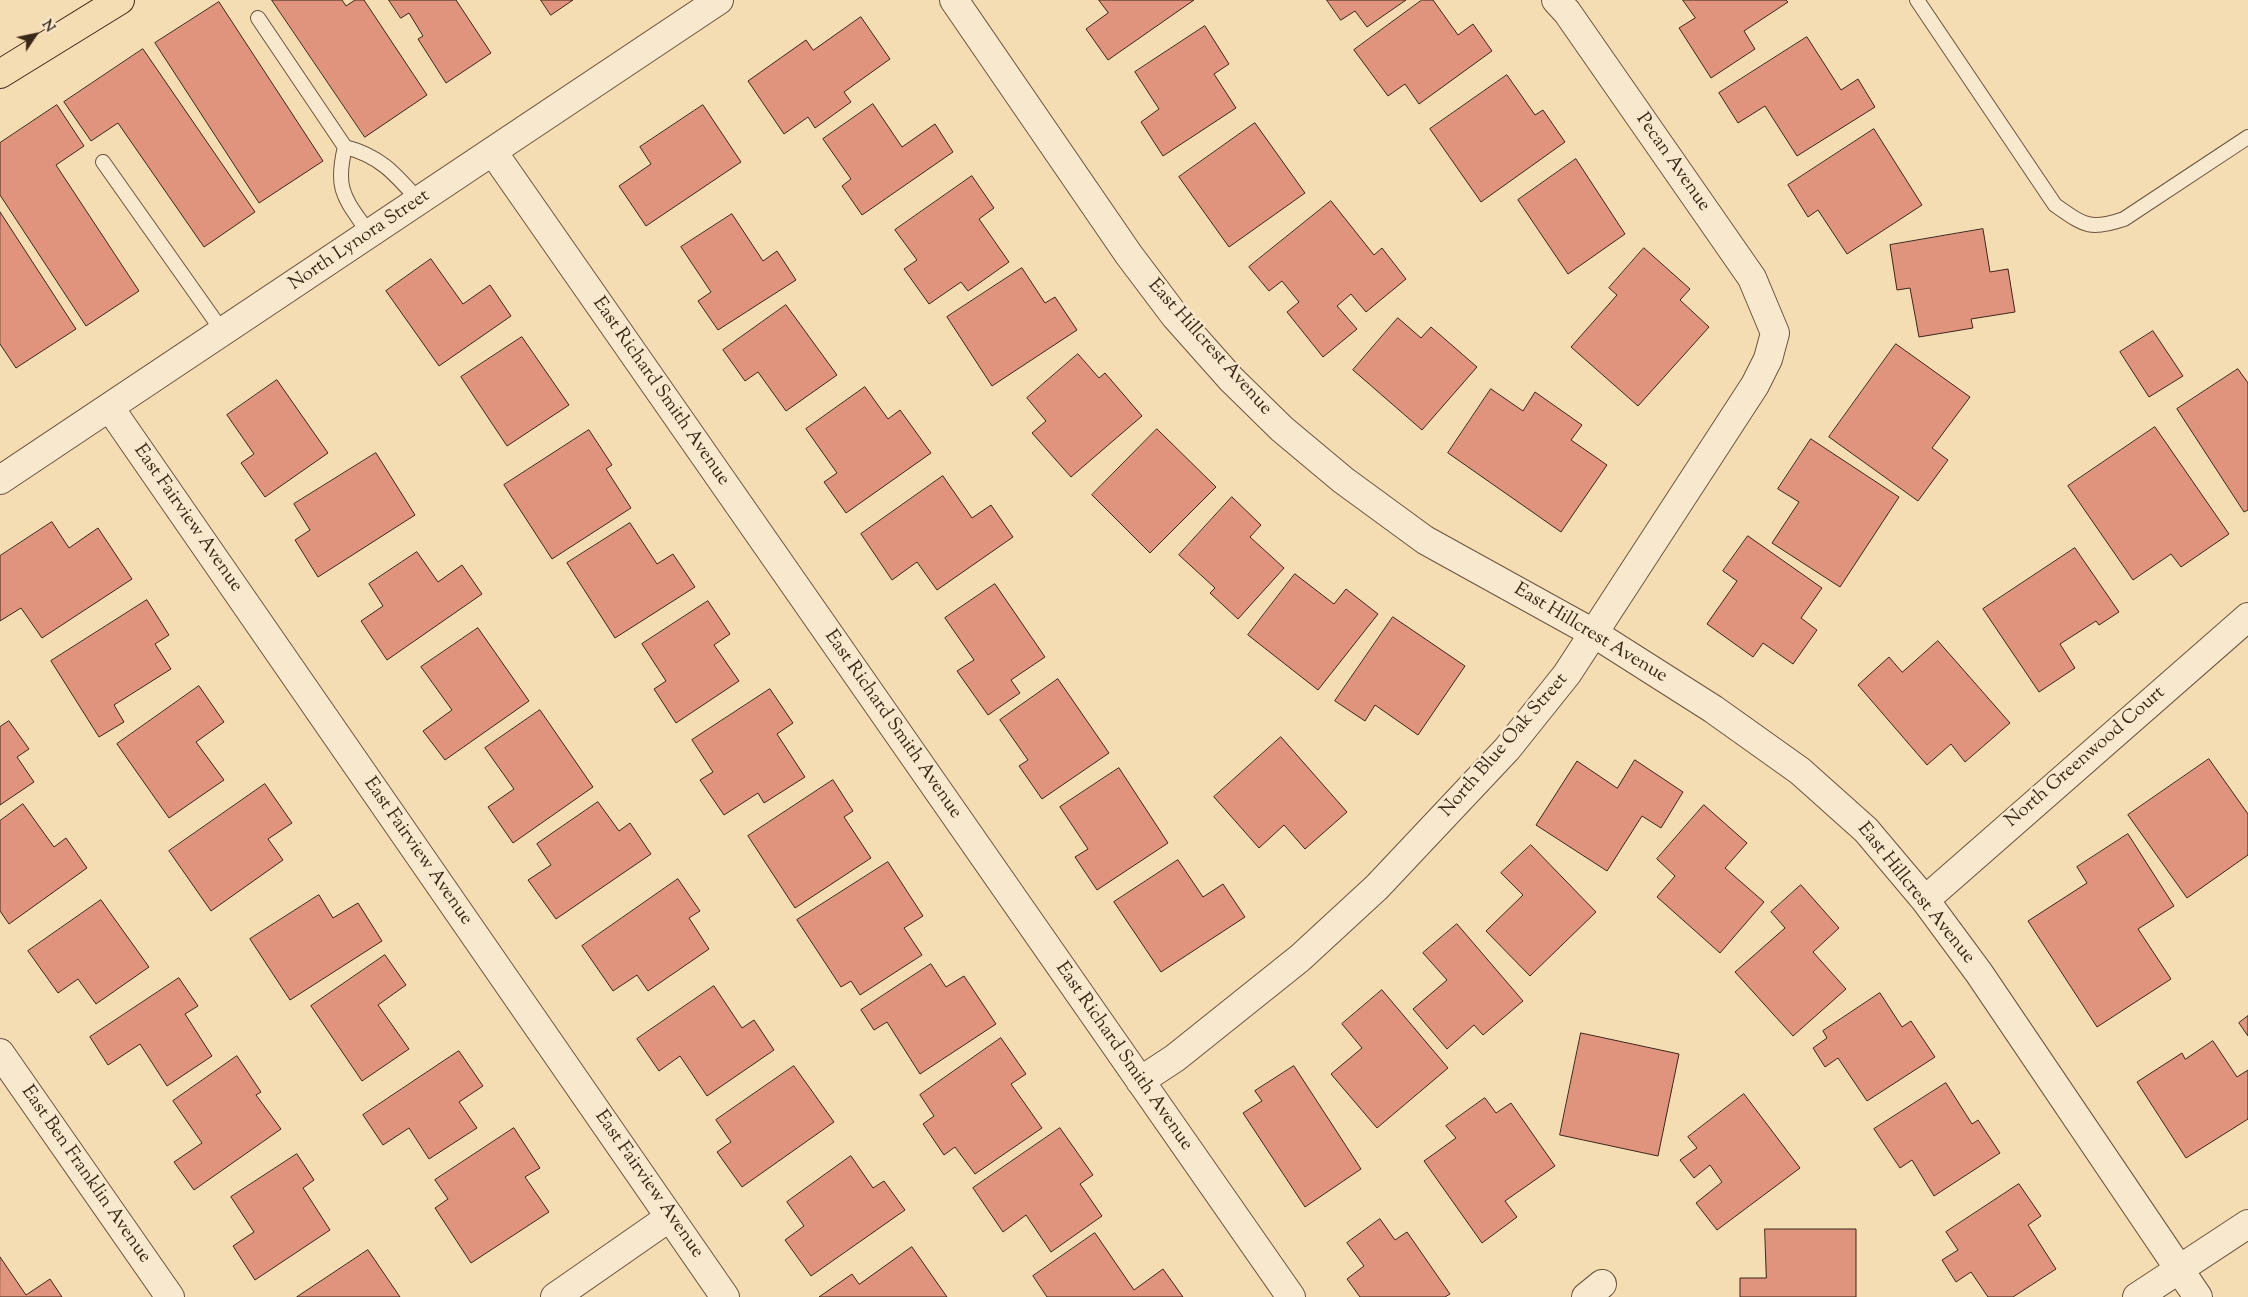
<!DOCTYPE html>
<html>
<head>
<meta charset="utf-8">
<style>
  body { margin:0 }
  #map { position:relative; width:2248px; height:1297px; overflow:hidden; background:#f5ddb3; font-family:"Sorts Mill Goudy",serif }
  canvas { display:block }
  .north { position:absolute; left:10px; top:10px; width:50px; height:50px; -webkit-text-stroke:4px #f8e9ce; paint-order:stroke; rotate:56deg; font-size:14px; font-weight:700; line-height:20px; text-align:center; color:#3b2718 }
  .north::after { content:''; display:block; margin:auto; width:18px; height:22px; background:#3b2718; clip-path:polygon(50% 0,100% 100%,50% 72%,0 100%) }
</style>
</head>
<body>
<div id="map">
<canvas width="2248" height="1297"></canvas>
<div class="north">N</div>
</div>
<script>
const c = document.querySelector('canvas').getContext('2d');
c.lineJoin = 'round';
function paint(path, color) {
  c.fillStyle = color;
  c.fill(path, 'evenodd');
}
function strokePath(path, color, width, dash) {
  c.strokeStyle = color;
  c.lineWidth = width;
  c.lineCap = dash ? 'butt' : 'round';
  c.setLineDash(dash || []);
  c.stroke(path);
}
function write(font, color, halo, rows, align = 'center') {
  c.font = font + ' "Sorts Mill Goudy",serif';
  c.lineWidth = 5;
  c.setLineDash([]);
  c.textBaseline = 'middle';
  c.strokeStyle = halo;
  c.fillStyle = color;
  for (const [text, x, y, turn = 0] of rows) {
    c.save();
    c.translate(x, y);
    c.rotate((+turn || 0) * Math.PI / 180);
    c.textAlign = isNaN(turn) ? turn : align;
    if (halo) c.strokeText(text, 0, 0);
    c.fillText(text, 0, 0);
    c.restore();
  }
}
const building = new Path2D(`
  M272,0H342L346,6L355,0H364L427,95L365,137Z
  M389,0H456L491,53L446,83L418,39L423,36L409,13L401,18Z
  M541,0H573L551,15Z
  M1099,0H1194L1108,60L1086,29L1108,13Z
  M1327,0H1406L1367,27L1355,11L1341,20Z
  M1422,0H1433L1458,35L1473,24L1492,51L1419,104L1405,84L1388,96L1354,50Z
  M1683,0H1786L1788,2L1744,31L1755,49L1711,78L1679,28L1695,18Z
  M219,2L323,161L259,203L155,43Z
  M861,17L890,59L844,92L851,102L815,128L808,117L784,134L748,81L806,40L813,50Z
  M1205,26L1229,64L1214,74L1236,108L1163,156L1141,122L1159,109L1135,72Z
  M1807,37L1841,90L1858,79L1875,107L1797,156L1765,106L1738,123L1719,93Z
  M143,49L255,212L204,247L118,123L91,141L64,102Z
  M1507,75L1535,115L1543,110L1565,142L1481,202L1430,129Z
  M873,104L902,147L935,124L953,152L862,215L842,186L851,179L823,139Z
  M57,105L84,146L56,165L139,291L86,326L0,195V143Z
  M703,105L741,162L646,226L619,186L651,164L640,147Z
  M1255,123L1305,193L1229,247L1179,177Z
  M1874,129L1922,205L1847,254L1818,210L1808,217L1788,185Z
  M1576,159L1625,234L1568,274L1518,200Z
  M972,176L994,208L979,219L1009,262L968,291L961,282L929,304L904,269L917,260L895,230Z
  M1331,201L1374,255L1382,248L1406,279L1366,312L1351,294L1337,306L1357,329L1323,357L1287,312L1299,302L1282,281L1269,291L1249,267Z
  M0,212L76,329L16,368L0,344Z
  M732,214L763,261L777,251L796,280L718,330L698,301L711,292L681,247Z
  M1983,229L1990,272L2008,269L2015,312L1971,319L1973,328L1919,337L1910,288L1897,290L1890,245Z
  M1644,248L1690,289L1680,300L1709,327L1638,406L1571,347L1617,295L1609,288Z
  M431,259L463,304L490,285L511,316L439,366L386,291Z
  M1022,268L1045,303L1055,297L1077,330L992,386L947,317Z
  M786,305L837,375L786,411L758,372L745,381L723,350Z
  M1398,318L1421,338L1431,327L1477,367L1422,430L1353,370Z
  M2153,331L2183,376L2149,397L2120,352Z
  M522,337L569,405L507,446L461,377Z
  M1896,344L1970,397L1932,448L1948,460L1918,501L1829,437Z
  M1078,354L1099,378L1105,373L1142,416L1071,477L1032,433L1046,421L1027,398Z
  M2238,369L2248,383V510L2244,512L2177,409Z
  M277,380L328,453L265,497L241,463L254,454L227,415Z
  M865,387L888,419L900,410L931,453L846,513L824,482L837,473L806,429Z
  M1491,389L1523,411L1535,392L1582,425L1571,440L1607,465L1561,532L1448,453Z
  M2155,427L2229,534L2181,567L2171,554L2133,580L2068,486Z
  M1157,429L1216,487L1150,553L1092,495Z
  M589,430L612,465L606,469L631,508L552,559L504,485Z
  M1811,439L1899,497L1840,587L1772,543L1799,502L1778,489Z
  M376,453L415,515L318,577L295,540L310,530L294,504Z
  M943,476L972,518L991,505L1013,537L937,590L917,562L892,580L861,534Z
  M1232,497L1261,525L1250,537L1284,568L1238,619L1210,593L1215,588L1179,555Z
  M52,522L69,548L98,528L132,579L42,638L21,608L0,621V556Z
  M630,523L657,564L673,554L695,587L615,638L567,563Z
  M1748,536L1822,588L1801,618L1817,630L1793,664L1763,643L1753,657L1707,624L1737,581L1723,571Z
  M2075,548L2119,612L2099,625L2096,621L2060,644L2075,668L2039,692L1983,609Z
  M417,552L438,582L462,565L482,594L387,660L361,621L383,606L369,584Z
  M1295,574L1334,604L1346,589L1378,614L1318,690L1248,635Z
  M995,584L1045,657L1011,680L1020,693L988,715L957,671L974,660L945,618Z
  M147,600L169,635L155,644L171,669L114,705L124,722L99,737L51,661Z
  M708,601L730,634L714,645L739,681L676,723L654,689L666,681L642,644Z
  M1393,617L1465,666L1418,735L1375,705L1365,721L1335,701Z
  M478,628L529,701L445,760L423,731L452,710L421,667Z
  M1938,641L2010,723L1965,762L1951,744L1927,765L1858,685L1889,657L1902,672Z
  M1058,679L1109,753L1042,799L1019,766L1028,760L1000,720Z
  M199,686L224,722L196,742L224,780L169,818L117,744Z
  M770,689L793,723L777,734L805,777L764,803L758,793L724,815L700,780L713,772L692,740Z
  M540,710L593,787L513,843L488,807L514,789L485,748Z
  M9,721L29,749L17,757L34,782L0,805V727Z
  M1281,737L1347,812L1305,849L1284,825L1259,848L1214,797Z
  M2209,759L2248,814V855L2187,898L2128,815Z
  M1635,760L1683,792L1661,828L1642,816L1607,871L1536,825L1577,761L1617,788Z
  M1119,768L1168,843L1097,890L1075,857L1088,849L1060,807Z
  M833,780L853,811L844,817L871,858L795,908L748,836Z
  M265,784L292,823L268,839L283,860L211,911L169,851Z
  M598,802L619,831L630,823L651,854L556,919L528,880L551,865L537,844Z
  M23,804L54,847L66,838L87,868L9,924L0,911V821Z
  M1704,805L1747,843L1725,868L1764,902L1720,953L1657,897L1675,876L1657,859Z
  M2128,834L2174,906L2138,929L2171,979L2097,1027L2028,921L2087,883L2077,867Z
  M1531,845L1596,912L1530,976L1486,931L1523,895L1501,873Z
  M1178,860L1203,897L1223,884L1245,917L1161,972L1114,902Z
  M888,862L923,916L904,928L922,955L860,995L851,981L841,987L797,920Z
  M678,879L700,911L689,918L709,949L648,991L637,975L613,991L582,946Z
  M1801,885L1839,928L1813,952L1846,989L1793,1036L1735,972L1785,928L1771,912Z
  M319,895L333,918L358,903L382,941L290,1000L250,939Z
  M101,900L149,967L96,1004L78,979L58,993L28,951Z
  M1457,924L1523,1001L1483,1035L1474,1025L1447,1049L1413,1009L1447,980L1423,953Z
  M385,955L406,985L378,1005L409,1049L362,1081L311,1006Z
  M931,964L946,987L964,976L996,1024L920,1074L887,1022L874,1030L861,1010Z
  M179,978L198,1006L185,1014L212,1056L167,1086L140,1044L108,1065L90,1037Z
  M714,986L742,1028L754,1020L774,1050L707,1096L680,1056L659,1071L637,1039Z
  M1382,990L1448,1068L1377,1128L1331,1074L1362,1048L1342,1024Z
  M1880,993L1902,1027L1911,1021L1935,1057L1867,1101L1838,1058L1825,1067L1813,1048L1827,1038L1823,1031Z
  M2248,1016V1036L2239,1023Z
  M1581,1033L1679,1054L1658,1156L1560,1135Z
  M1001,1038L1026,1074L1011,1084L1042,1128L975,1174L955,1147L944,1155L923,1124L934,1116L920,1095Z
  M2213,1041L2237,1077L2248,1070V1119L2186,1158L2137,1082L2182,1053L2185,1059Z
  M459,1051L483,1086L459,1102L477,1128L429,1159L409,1128L383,1145L363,1115Z
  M237,1056L261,1092L256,1095L281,1129L194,1190L174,1162L202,1143L173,1101Z
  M794,1066L834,1122L742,1187L717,1152L731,1142L716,1120Z
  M1294,1066L1361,1169L1305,1207L1243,1113L1262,1101L1255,1091Z
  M1946,1083L1972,1124L1978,1120L2000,1153L1934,1196L1912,1160L1900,1168L1874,1129Z
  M1744,1094L1800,1168L1717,1230L1696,1203L1722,1182L1710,1165L1694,1178L1680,1160L1697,1148L1688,1137Z
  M1485,1098L1496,1113L1511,1103L1555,1166L1505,1201L1517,1217L1482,1243L1424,1161L1456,1138L1446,1126Z
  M514,1128L540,1168L525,1177L549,1212L471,1263L435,1208L448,1199L435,1180Z
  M1060,1128L1093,1175L1080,1184L1102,1216L1051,1252L1026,1215L1003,1232L973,1188Z
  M297,1154L314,1180L303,1188L330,1230L255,1280L233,1246L254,1232L231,1197Z
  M851,1156L873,1188L884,1181L905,1210L811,1276L785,1240L804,1226L787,1202Z
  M2019,1184L2041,1216L2028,1225L2056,1269L2013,1297H1988L1971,1272L1956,1282L1942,1260L1958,1250L1946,1232Z
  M1380,1219L1395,1240L1407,1232L1450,1294L1445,1297H1360L1347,1279L1364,1266L1347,1243Z
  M1765,1229H1856V1297H1740V1278H1766Z
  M1095,1233L1134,1290L1163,1269L1183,1297H1047L1033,1276Z
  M912,1247L947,1297H819L852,1274L859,1284Z
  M368,1250L400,1297H297Z
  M0,1257L26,1295L50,1279L62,1297H0Z`);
const service = new Path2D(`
  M1917,0L2055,205C2084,225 2089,231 2124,219L2248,137
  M258,18L345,147
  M103,162L223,332
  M370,235C346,199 334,192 345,147C381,156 396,175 420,202`);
const minor = new Path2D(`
  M954,0L1129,255L1175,316L1231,379L1282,429L1343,480L1425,540L1595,634L1713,709L1800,771L1866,830L1925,900L1979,973L2198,1297
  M493,152L1291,1297
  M110,408L725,1297
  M0,480L719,0
  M1925,900L2248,617
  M0,1053L170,1297
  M1140,1081L1175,1058L1300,958L1377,887L1507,749L1567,674L1755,385L1768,359L1775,333L1752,278L1567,12L1556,0
  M555,1297L670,1217
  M1586,1297L1602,1284
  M2137,1297L2248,1224`);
const motorway = new Path2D(`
  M0,74L120,0`);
const streetNames = [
  ["Pecan Avenue",1672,163,55],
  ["North Lynora Street",360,241,-34],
  ["East Hillcrest Avenue",1209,348,48],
  ["East Richard Smith Avenue",660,392,55],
  ["East Fairview Avenue",187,519,55],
  ["East Hillcrest Avenue",1590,634,31],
  ["East Richard Smith Avenue",892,725,55],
  ["North Blue Oak Street",1505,746,-49],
  ["North Greenwood Court",2086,758,-41],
  ["East Fairview Avenue",417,852,55],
  ["East Hillcrest Avenue",1915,894,51],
  ["East Richard Smith Avenue",1123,1057,55],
  ["East Ben Franklin Avenue",85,1175,55],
  ["East Fairview Avenue",648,1185,55]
];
paint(building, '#e0947d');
strokePath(building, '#3b2718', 1);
strokePath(service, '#6a543f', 16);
strokePath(minor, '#6a543f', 30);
strokePath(motorway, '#3b2718', 30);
strokePath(service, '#f8e9ce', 14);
strokePath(minor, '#f8e9ce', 28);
strokePath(motorway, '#f5ddb3', 28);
write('19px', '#3b2718', '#f8e9ce', streetNames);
</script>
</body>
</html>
